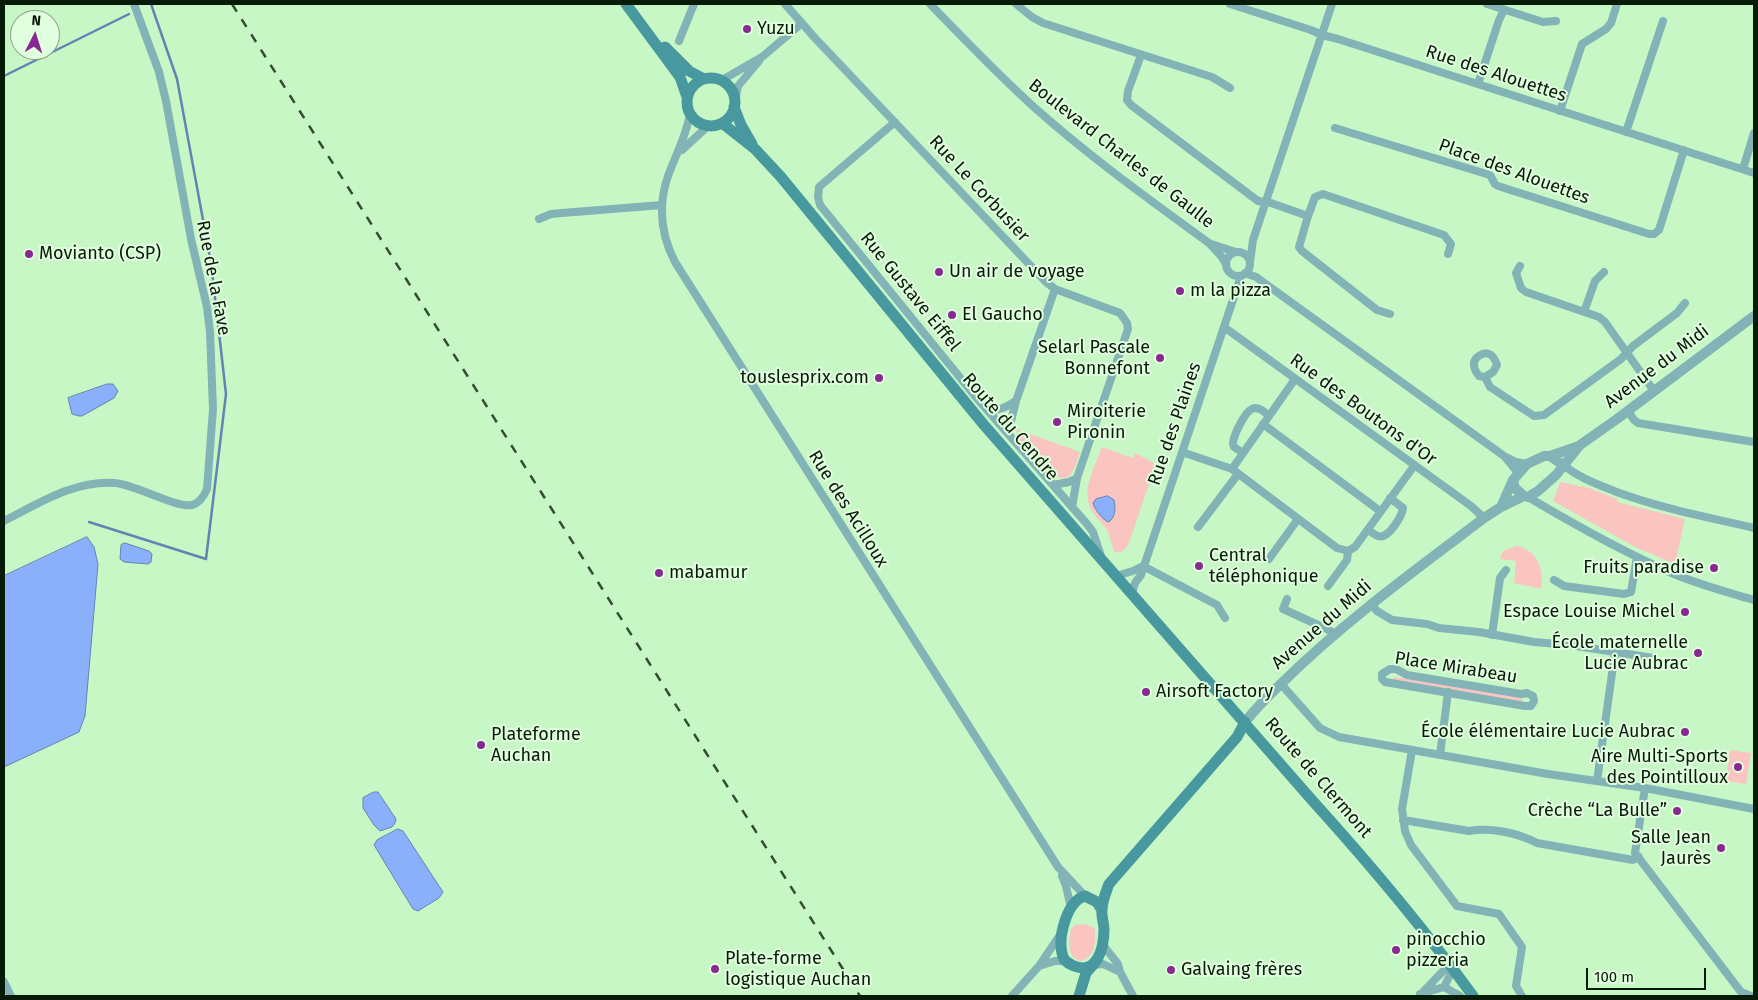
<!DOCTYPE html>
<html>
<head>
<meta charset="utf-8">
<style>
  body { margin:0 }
  #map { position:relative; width:1758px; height:1000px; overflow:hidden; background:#c7f7c4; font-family:"Fira Sans",sans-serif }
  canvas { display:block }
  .frame { position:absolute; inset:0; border:5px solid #081a08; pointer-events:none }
  .north { position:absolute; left:10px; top:10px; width:50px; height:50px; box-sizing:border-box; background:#e1fedf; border:1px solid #8aa389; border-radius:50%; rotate:5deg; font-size:14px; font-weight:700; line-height:20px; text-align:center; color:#081a08 }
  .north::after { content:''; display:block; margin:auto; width:18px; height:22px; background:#882993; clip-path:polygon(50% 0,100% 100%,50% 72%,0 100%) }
  .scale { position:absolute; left:1586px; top:968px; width:120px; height:22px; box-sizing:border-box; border:2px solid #081a08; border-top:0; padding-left:6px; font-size:15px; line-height:18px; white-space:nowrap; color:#081a08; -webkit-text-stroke:4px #e1fedf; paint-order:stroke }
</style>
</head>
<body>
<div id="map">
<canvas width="1758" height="1000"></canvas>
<div class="frame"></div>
<div class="north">N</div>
<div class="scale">100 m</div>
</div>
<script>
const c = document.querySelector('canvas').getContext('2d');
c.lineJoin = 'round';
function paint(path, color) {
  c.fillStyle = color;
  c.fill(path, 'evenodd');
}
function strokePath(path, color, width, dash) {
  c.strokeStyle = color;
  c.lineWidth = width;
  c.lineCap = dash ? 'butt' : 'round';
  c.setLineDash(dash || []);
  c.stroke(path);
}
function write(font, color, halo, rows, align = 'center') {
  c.font = font + ' "Fira Sans",sans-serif';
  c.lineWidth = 4;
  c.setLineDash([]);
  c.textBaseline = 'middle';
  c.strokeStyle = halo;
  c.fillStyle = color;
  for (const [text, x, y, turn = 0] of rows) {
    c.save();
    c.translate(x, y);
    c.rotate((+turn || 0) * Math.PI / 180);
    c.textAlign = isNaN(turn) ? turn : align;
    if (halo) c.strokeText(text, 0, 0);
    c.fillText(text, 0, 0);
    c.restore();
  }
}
const green = new Path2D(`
  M1016,429L1080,452C1075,468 1071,487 1050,474L1018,438Z
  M1102,447L1133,458L1135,453L1153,462L1155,466L1130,540C1127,547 1124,554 1115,552C1111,545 1111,537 1107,530C1103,523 1096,518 1092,511C1080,492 1095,466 1102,447Z
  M1560,482L1589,488L1617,499V502L1685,519L1675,564L1635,547L1553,501Z
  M1517,546C1538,551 1544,569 1541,589L1514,583L1516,561L1500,559L1503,551Z
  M1394,677L1522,697V700L1521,702L1393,680Z
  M1730,750L1751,753L1746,784L1726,781Z
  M1085,924L1095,928C1096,941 1095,958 1080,961C1066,956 1069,941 1071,929L1075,925Z`);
const water = new Path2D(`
  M107,384H113L118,391L114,398L82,416H79L72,414L68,398Z
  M1108,496L1114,500C1116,509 1115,517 1109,522C1103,521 1094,508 1093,503L1096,499Z
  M87,537L94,547L98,564L85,716L79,732L4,767V576Z
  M125,543L149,551L152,554L151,562L148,564L124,562L120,559L121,545Z
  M374,792H378L396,819L395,823L392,827L380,831L374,825L363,808V798Z
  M398,829L403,831L443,892L439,898L418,911L413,909L374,845L377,840Z`);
const stream = new Path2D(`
  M4,76L129,14
  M89,522L206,559L226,394L211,263L177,79L151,4`);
const minor = new Path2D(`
  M785,4L814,37L1046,282L1055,289L1016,401L1008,433
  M930,4C964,39 998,75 1035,108C1090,157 1150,200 1209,243L1221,256L1226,264
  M1016,4L1032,17L1043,23L1212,77L1230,88
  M1230,4L1311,30L1322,35L1338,39L1754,173
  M1487,4L1543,22L1556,21
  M679,41L694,4
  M1141,55L1128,91L1127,100L1131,105L1258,201L1271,203L1308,216
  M722,80L762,57L802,23
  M1478,84L1499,20L1504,10
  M735,101L738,86L759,61
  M1560,111L1582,44L1606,29L1611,23L1617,4
  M690,114C686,137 676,154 668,176C658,205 661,235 675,262L1058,867L1085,896
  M895,122L819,187L818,197L820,205L975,396L1087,524L1093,532L1101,556
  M1335,128L1490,175L1495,184L1498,186L1649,234H1654L1659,230L1684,150
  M1626,132L1663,21
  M682,150L709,125
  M1743,169L1754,133
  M539,219L551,214L562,213L662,205
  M1211,244L1236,252
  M1226 264a12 12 0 1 1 24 0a12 12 0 1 1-24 0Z
  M1250,262L1253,240L1266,201L1332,4
  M1520,266L1516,273L1521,288L1526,292L1599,317L1605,322L1654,391
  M1245,273L1256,277L1504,456L1516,462L1527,464
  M1055,289L1120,313L1127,323L1128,329L1077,478L1072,507
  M1584,312L1595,281L1604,272
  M1390,314L1377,310L1302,251L1299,247L1308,216L1315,197L1323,194L1444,235L1451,244L1448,254
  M1224,327L1471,506L1484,518
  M1485,377L1493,372L1497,365C1496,362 1494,357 1491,355C1484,350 1473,358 1474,365C1474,370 1477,373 1479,376L1485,377L1490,387L1534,416L1544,415L1621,359L1633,346L1677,313L1685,303
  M988,410C1000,411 1006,407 1016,401
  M1628,411L1634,420L1638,423L1754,442
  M1263,424L1380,511
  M1182,452L1232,469L1337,548L1348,551L1355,547L1414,466
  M1243,453L1234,447L1233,444C1233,436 1246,408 1255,408C1260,408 1266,413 1269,416
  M1505,457L1518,473
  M1563,465C1580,478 1594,483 1614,491C1659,508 1707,517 1754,528
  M1232,469L1295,379
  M1053,485L1069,482L1077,478
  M1528,497C1575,525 1623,552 1674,574C1700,585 1727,592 1754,600
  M4,521C38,504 74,480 115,483C137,485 175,508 192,505C200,503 204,496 207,489L213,409L210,332L207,307L191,239L166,101L159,72L134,4
  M1198,527L1238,474
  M1368,529C1370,531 1374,535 1378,536C1388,540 1402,516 1403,508L1390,498
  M1269,559L1298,519
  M1143,566L1217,605L1225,618
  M1116,576L1133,571L1143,566
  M1554,580L1564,586L1624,594L1631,592L1637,557
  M1328,586L1347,560L1348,551
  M1132,593L1135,583L1141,575L1241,276
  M1287,599L1283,609L1327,629L1335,634
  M1371,604L1377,611L1392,620L1427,624L1439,628L1479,632L1534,642L1570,645L1653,658
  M1492,635L1500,578L1506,570
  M1390,669H1396L1407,675L1521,694L1527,693L1533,696L1534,701L1531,706H1525L1385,682L1382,679V674Z
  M1281,684L1320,728L1339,737L1548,774L1645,788L1754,809
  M1412,750L1402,809L1405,831L1411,845L1457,906L1499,914L1522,947L1516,986L1522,996
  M1440,755L1448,692
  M1597,781L1615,652
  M1645,788L1635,853L1741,992L1751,996
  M1403,820L1469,831C1491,827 1518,833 1537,843L1633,860L1639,857
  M1062,876L1066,886L1071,908
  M1102,944L1118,964L1120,972L1133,996
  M1093,965L1103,964L1120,972
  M1039,966L1060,935
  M4,982L11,996
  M1444,987L1460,996
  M1423,992L1445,969L1453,971
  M1420,994L1444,987L1450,975L1449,965
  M1012,996L1039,966L1055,961H1066`);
const tertiary = new Path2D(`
  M1550,456L1579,446
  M1513,480L1515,488L1524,496L1528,497L1538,491L1556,475L1580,445L1617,419L1754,316
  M1501,507L1513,480L1527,464L1544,456H1550L1563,465
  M1245,722C1257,707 1271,693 1285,680C1346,620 1416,570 1484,518L1501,507L1524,496`);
const secondary = new Path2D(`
  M626,4L680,77L687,97
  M665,47L689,71L704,79
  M687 102a24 24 0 1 1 48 0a24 24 0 1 1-48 0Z
  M734,107L741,125L752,144
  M722,123L755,149L781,177L984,425L1311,799C1368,862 1423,927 1473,996
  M1102,910L1097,902L1085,896C1067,901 1058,936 1062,953C1063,960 1067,963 1074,966C1098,976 1104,946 1104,929C1104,923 1101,916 1102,910C1102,901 1106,892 1109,884L1237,737L1245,722
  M1079,996L1086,973L1093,965`);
const rail = new Path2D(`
  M232,4L860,996`);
const markers = [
  [747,29,5,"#882993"],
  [29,254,5,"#882993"],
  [939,272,5,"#882993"],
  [1180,291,5,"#882993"],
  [952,315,5,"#882993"],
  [1160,358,5,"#882993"],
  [879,378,5,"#882993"],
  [1057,422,5,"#882993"],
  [1199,566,5,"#882993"],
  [1714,568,5,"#882993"],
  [659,573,5,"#882993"],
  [1685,612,5,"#882993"],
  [1698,653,5,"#882993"],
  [1146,692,5,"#882993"],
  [1685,732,5,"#882993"],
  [481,745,5,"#882993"],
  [1738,767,5,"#882993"],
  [1677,811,5,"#882993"],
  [1721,848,5,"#882993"],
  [1396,950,5,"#882993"],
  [715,969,5,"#882993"],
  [1171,970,5,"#882993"]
];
const poiNames = [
  ["Yuzu",757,29],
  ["Movianto (CSP)",39,254],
  ["Un air de voyage",949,272],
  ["m la pizza",1190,291],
  ["El Gaucho",962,315],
  ["Selarl Pascale",1150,348,"right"],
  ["Bonnefont",1150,369,"right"],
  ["touslesprix.com",869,378,"right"],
  ["Miroiterie",1067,412],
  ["Pironin",1067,433],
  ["Central",1209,556],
  ["téléphonique",1209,577],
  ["Fruits paradise",1704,568,"right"],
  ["mabamur",669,573],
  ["Espace Louise Michel",1675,612,"right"],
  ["École maternelle",1688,643,"right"],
  ["Lucie Aubrac",1688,664,"right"],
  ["Airsoft Factory",1156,692],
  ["École élémentaire Lucie Aubrac",1675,732,"right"],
  ["Plateforme",491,735],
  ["Auchan",491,756],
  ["Aire Multi-Sports",1728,757,"right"],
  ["des Pointilloux",1728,778,"right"],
  ["Crèche “La Bulle”",1667,811,"right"],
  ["Salle Jean",1711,838,"right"],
  ["Jaurès",1711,859,"right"],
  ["pinocchio",1406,940],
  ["pizzeria",1406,961],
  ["Plate-forme",725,959],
  ["logistique Auchan",725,980],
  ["Galvaing frères",1181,970]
];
const streetNames = [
  ["Rue des Alouettes",1496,74,18],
  ["Boulevard Charles de Gaulle",1121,154,38],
  ["Place des Alouettes",1514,172,20],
  ["Rue Le Corbusier",979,189,47],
  ["Rue de la Fave",213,278,79],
  ["Rue Gustave Eiffel",910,292,51],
  ["Avenue du Midi",1657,367,-37],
  ["Rue des Boutons d'Or",1363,410,36],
  ["Rue des Plaines",1175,424,-71],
  ["Route du Cendre",1010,427,49],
  ["Rue des Acilloux",848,509,58],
  ["Avenue du Midi",1322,625,-41],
  ["Place Mirabeau",1456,668,9],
  ["Route de Clermont",1318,778,49]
];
paint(green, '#fac4c1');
paint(water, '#8ab0fc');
strokePath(water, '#6383b3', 1);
strokePath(stream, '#6383b3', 2.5);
strokePath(minor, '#81b3b7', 8);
strokePath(tertiary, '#81b3b7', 10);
strokePath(secondary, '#47989f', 11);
strokePath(rail, '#334c33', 2.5, [9, 9]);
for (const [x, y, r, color] of markers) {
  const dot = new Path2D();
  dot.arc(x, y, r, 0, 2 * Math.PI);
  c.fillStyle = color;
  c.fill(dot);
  strokePath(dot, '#e1fedf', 2);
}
write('18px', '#081a08', '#e1fedf', poiNames, 'left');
write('18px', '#081a08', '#e1fedf', streetNames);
</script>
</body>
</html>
